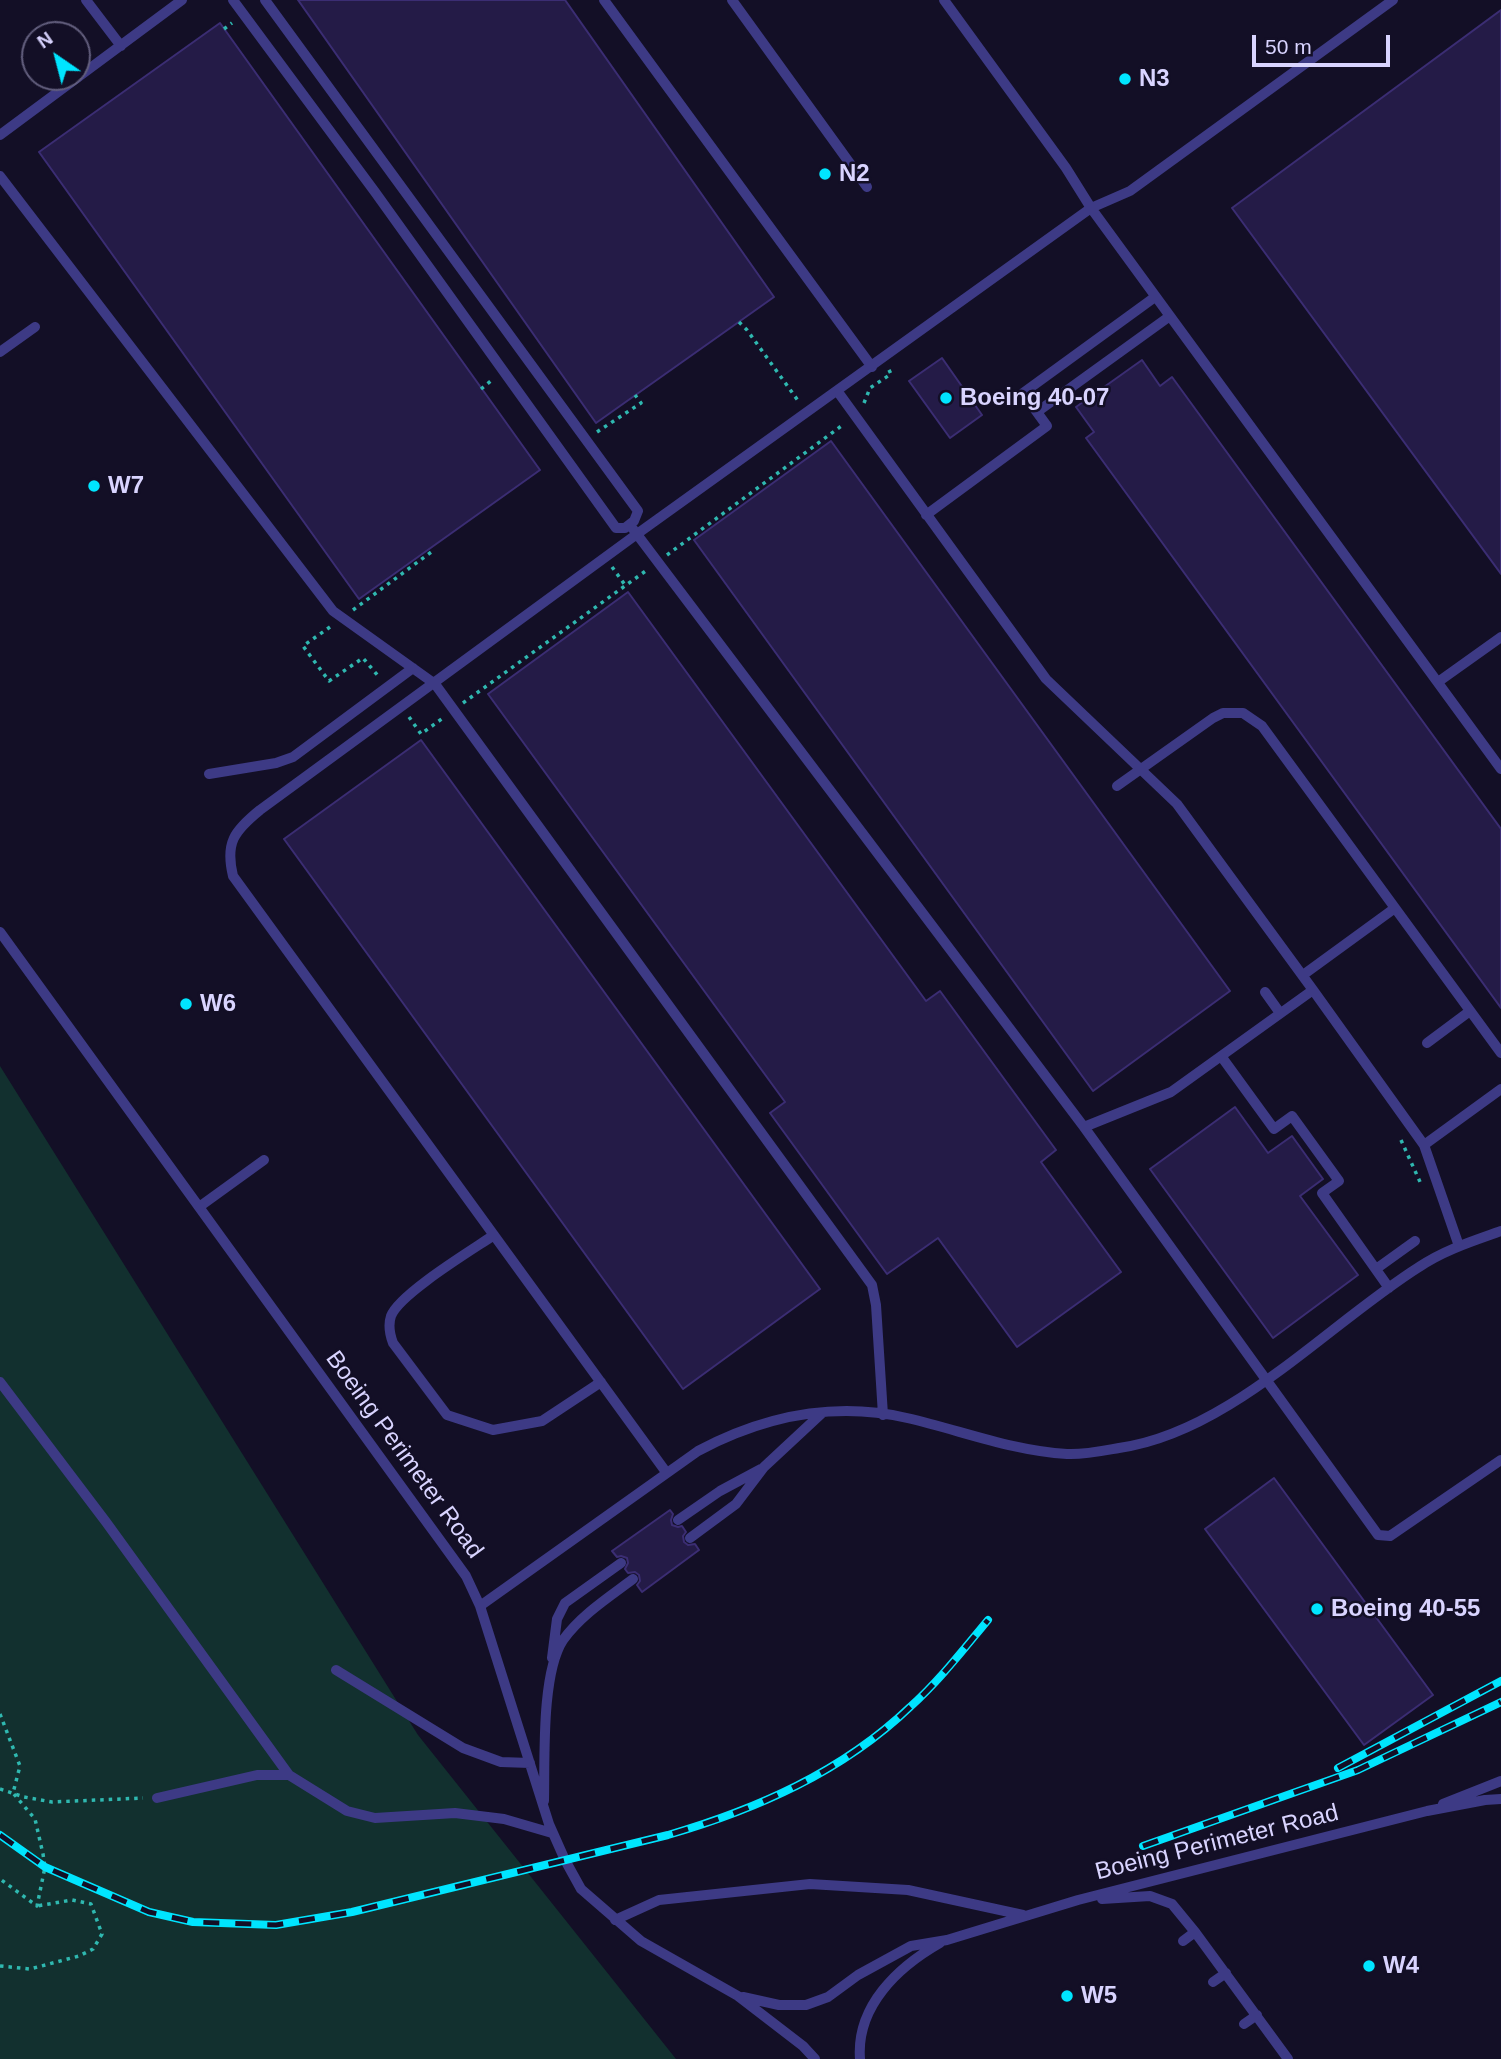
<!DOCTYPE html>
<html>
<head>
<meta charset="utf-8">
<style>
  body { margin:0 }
  #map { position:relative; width:1501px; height:2059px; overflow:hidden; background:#130f26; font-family:Arial,sans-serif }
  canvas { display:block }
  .north { position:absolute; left:21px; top:21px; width:70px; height:70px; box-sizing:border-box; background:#130f26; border:2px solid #625e7d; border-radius:50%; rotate:325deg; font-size:19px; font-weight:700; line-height:28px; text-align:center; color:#d9d4ff }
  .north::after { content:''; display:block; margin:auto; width:24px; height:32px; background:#00e5ff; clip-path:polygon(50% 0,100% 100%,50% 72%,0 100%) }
  .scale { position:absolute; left:1252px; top:35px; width:138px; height:32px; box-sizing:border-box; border:4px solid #d9d4ff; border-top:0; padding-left:9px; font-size:21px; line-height:24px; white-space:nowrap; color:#d9d4ff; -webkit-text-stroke:5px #130f26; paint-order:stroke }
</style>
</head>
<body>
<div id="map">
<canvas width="1501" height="2059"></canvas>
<div class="north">N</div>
<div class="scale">50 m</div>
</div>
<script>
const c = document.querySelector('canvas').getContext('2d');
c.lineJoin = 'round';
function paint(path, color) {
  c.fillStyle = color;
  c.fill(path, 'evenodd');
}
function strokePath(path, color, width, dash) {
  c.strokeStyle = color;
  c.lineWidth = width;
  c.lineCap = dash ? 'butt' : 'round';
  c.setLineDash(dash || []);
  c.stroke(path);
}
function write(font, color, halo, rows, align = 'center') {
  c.font = font + ' Arial,sans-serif';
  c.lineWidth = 5;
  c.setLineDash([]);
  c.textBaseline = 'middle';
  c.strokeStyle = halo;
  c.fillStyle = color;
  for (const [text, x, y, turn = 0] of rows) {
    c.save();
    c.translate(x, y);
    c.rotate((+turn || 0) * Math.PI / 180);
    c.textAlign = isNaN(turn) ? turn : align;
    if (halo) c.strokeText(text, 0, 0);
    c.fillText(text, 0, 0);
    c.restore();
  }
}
const green = new Path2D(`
  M0,1066L418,1735L676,2059H0Z`);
const building = new Path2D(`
  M298,0H565L774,297L596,423Z
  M1501,10V574L1232,208Z
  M220,23L540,470L359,599L39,152Z
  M942,358L982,415L950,438L909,381Z
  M1142,360L1160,386L1172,377L1501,829V1008L1086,438L1094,432L1076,407Z
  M831,441L1230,991L1093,1091L694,540Z
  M628,592L926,1001L940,991L1056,1150L1041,1162L1121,1272L1017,1347L938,1238L887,1274L770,1113L785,1102L488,694Z
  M421,740L820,1289L683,1389L284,839Z
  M1235,1107L1268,1153L1292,1136L1323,1179L1300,1196L1358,1275L1273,1338L1150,1169Z
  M1274,1478L1433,1695L1364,1745L1205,1529Z
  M670,1510L673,1514L671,1520L672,1525L678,1527L682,1526L686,1532L683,1536L684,1542L688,1545L695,1544L699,1550L642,1592L637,1585L640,1581L639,1575L635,1572L628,1573L625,1569L628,1563L627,1558L621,1556L617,1557L612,1551Z`);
const path = new Path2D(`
  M224,29L232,23
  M739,322L747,330L799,402
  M481,389L492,380
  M864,403L870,388L891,374L888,368
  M597,432L641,403L635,395
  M667,555L844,424
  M612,567L625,585
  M353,610L434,550
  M330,627L303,646L329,681L363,658L379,677
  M463,703L647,570
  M409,717L421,734L443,718
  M1401,1140L1421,1184
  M0,1714L20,1766L13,1793L35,1819L43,1854L45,1867L37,1906L0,1879
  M0,1789L24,1797L52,1802L143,1798
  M0,1966L30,1969L79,1956L93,1949L102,1934L91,1904L72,1900L37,1906`);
const service = new Path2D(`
  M86,0L121,46
  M233,0L375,192L616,528H625L634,521L638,511L265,0
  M604,0L872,367
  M732,0L867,187
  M944,0L1066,168L1091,208L1501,769
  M0,135L182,0
  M0,176L333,611L435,684L872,1285L876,1305L883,1415
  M0,352L35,327
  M838,392L1046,679L1177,804L1313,990L1424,1145L1459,1246
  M1037,412L1170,316
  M926,515L1047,426L1023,393L1155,297
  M633,529L1084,1127
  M1438,682L1501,637
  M209,774L276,763L293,757L413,668
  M1117,786L1213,718L1223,713H1243L1262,726L1501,1053
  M0,932L466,1576L480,1606L549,1824L565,1860L581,1889L641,1941L738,1996L803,2046L815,2059
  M1303,975L1395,908
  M1313,990L1171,1092L1084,1127L1378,1535L1390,1536L1501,1460
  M1265,992L1280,1013
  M1427,1043L1470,1011
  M1221,1056L1274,1129L1292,1116L1339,1181L1322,1193L1389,1288
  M1424,1145L1501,1089
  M199,1207L264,1160
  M494,1235C472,1250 399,1294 391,1316C388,1325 390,1335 393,1343L447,1415L493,1430L542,1421L601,1382
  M1376,1269L1415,1241
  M0,1382L106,1522L289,1775
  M666,1472L233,876C225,843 234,831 260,810L637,534L1091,208L1130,191L1393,0
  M678,1520L720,1491L761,1469
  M690,1538L736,1504L764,1467L822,1413
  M480,1606L698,1451C764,1416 833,1401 907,1418C960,1430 1012,1451 1067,1454C1083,1455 1102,1451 1119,1448C1229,1433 1327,1325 1419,1267C1444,1250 1473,1241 1501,1231
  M552,1658L557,1619L565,1603L621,1563
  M336,1670L463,1748L501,1762L530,1763
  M157,1798L257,1775H289L347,1811L375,1818L455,1813L504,1819L552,1833
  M544,1801C545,1760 541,1674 563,1640C581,1615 609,1597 633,1579
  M1443,1804L1501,1781
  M1102,1899L1150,1896L1172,1904L1195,1932L1288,2059
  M615,1920L659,1900L810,1884L908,1890L1023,1915
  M1183,1941L1195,1932
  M1213,1982L1226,1973
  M743,1997L779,2005H806L828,1997L858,1975L911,1946L947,1940L1078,1900L1427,1811L1485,1800L1501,1799
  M1244,2024L1257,2015
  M860,2059C856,2006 898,1967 940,1943`);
const rail = new Path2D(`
  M1338,1768L1501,1681
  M0,1835L45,1867L149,1912L193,1922L276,1925L352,1912L668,1835C757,1809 842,1772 910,1707C939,1681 963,1650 988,1620
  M1143,1846L1358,1770L1501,1702`);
const markers = [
  [1125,79,7,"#00e5ff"],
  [825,174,7,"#00e5ff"],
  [946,398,7,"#00e5ff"],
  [94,486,7,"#00e5ff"],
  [186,1004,7,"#00e5ff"],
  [1317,1609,7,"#00e5ff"],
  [1369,1966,7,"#00e5ff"],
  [1067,1996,7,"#00e5ff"]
];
const poiNames = [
  ["N3",1139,79],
  ["N2",839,174],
  ["Boeing 40-07",960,398],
  ["W7",108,486],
  ["W6",200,1004],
  ["Boeing 40-55",1331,1609],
  ["W4",1383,1966],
  ["W5",1081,1996]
];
const streetNames = [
  ["Boeing Perimeter Road",404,1455,54],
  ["Boeing Perimeter Road",1217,1843,-14]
];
paint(green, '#12302f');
paint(building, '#241b47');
strokePath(building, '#3b2d73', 2);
strokePath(path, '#2fb8b0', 3.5, [3.5, 5]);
strokePath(service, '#3d3a85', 10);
strokePath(rail, '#00e5ff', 8);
strokePath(rail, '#130f26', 5, [16]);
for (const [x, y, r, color] of markers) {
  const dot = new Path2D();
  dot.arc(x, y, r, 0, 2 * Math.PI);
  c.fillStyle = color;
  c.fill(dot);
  strokePath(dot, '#130f26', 2.5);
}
write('bold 24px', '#d9d4ff', '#130f26', poiNames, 'left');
write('24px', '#d9d4ff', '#130f26', streetNames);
</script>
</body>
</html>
